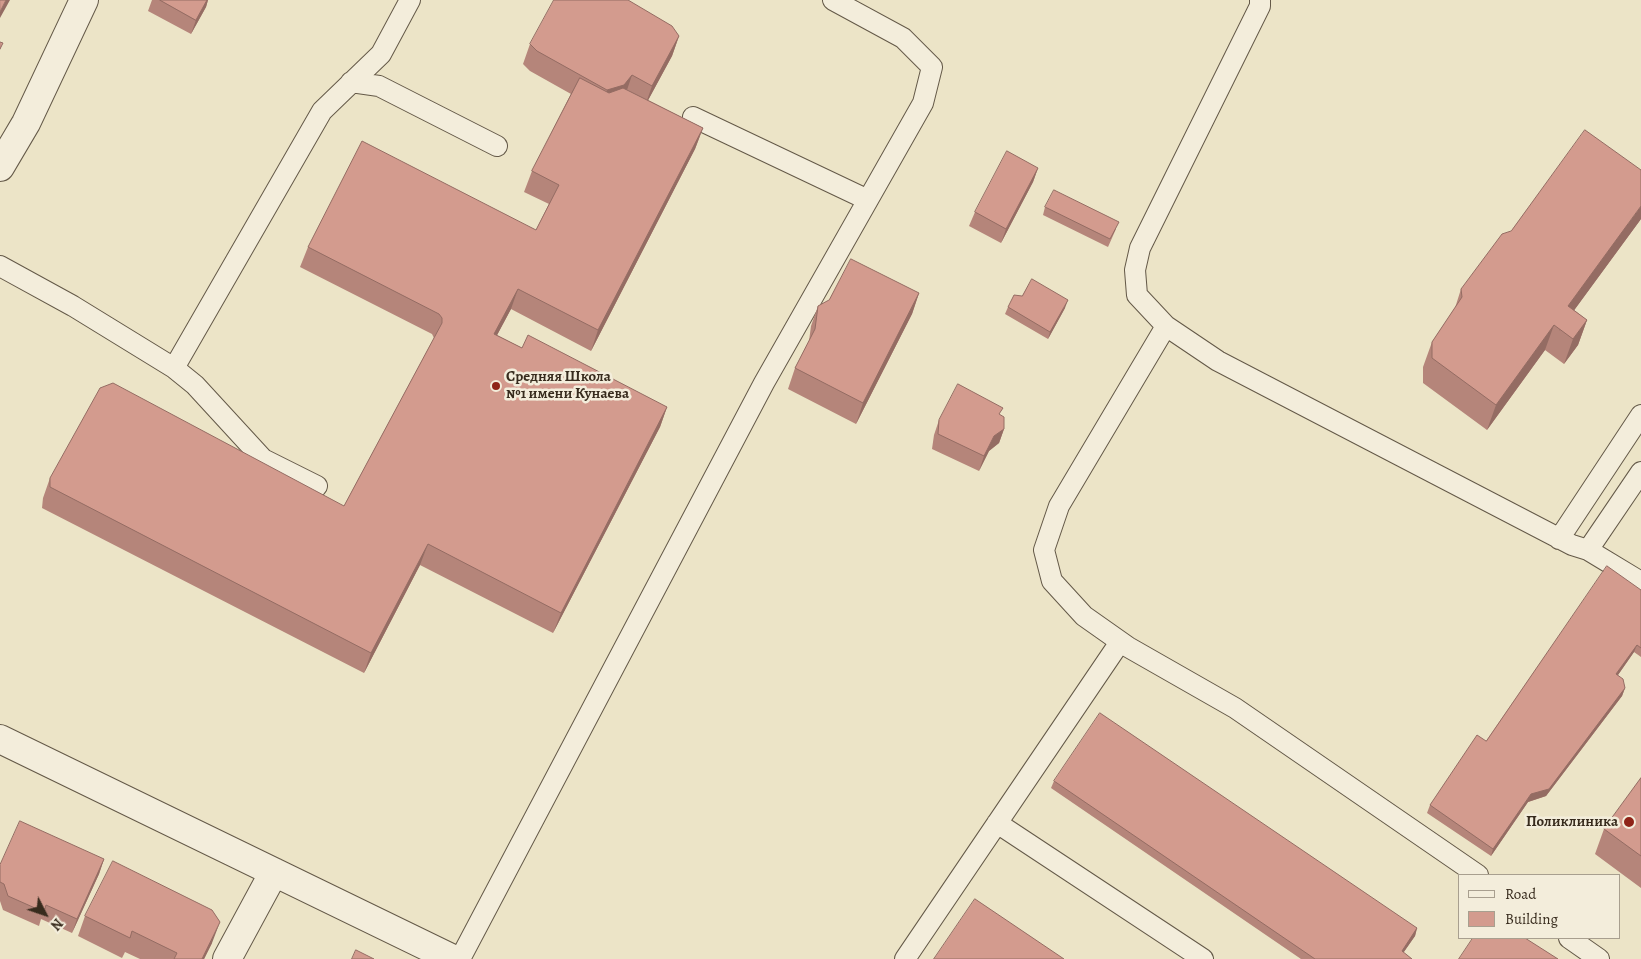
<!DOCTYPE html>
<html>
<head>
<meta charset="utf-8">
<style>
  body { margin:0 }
  #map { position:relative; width:1641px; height:959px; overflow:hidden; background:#ece4c7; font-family:Alegreya,serif }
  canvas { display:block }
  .legend { position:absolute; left:1458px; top:874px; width:162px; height:65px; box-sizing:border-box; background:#f3eddb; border:1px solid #a89f8f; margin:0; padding:6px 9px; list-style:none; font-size:15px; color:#372b1d }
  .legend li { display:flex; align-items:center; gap:10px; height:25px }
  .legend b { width:25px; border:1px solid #a89f8f }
  .north { position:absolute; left:20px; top:889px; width:50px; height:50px; -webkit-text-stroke:4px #f3eddb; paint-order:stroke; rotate:131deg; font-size:14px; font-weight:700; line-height:20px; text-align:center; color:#372b1d }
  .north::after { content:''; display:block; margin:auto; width:18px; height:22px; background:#372b1d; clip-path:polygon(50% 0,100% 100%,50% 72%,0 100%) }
</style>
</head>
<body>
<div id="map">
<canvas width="1641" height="959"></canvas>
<ul class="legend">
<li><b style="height:6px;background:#f3eddb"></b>Road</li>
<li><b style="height:14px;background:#d39b8e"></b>Building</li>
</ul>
<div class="north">N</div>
</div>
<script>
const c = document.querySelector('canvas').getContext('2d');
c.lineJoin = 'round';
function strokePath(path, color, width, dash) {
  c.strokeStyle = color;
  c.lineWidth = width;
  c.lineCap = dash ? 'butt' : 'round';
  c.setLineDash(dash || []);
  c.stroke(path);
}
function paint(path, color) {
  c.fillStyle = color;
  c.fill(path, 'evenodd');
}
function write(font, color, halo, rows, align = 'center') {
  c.font = font + ' Alegreya,serif';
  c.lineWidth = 5;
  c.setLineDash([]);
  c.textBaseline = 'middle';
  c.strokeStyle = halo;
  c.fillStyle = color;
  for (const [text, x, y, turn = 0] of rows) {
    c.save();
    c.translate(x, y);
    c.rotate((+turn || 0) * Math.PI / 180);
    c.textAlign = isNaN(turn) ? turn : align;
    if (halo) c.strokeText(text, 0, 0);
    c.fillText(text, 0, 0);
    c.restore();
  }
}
const service = new Path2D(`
  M1260,0V6L1140,248L1135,270L1137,295L1166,326L1218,361L1572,545L1588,550L1641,582
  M351,82L379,86L497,146
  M693,117L868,200
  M0,266L73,306L174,368L195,385L263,459L317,486
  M1166,326L1059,506L1044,550L1052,581L1084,616L1128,647L1235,708L1478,875
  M174,368L322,111L381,54L410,0
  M1559,539L1641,415
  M1588,550L1641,472
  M997,823L1203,959
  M1569,938L1599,959
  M460,959L764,383L923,103L932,67L903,38L833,0
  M905,959L1120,642`);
const minor = new Path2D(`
  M0,167L26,123L84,0
  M0,739L453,959
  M227,959L274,872`);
const wall = new Path2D(`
  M152,0H208L206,7L191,34L148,11Z
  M679,36L672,56L648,100L703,128L695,149L591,351L511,309L497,335L522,348L667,407L660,427L553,633L420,565L364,673L42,508L43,498L50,478L344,506L434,338L432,334L300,267L308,247L536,230L549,204L524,192L532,171L571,94L530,71L523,64L530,44Z
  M1038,168L1033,182L1001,243L969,226L975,212Z
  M1045,207L1116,229L1108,247L1043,215Z
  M1641,219L1574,310L1587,320L1578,345L1564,364L1545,350L1487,430L1423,383V367L1432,342L1455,308L1461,289Z
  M919,293L912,314L856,424L788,389L795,368L809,341L811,326L818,306Z
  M1008,307L1065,308L1048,339L1005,314Z
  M1000,415L1004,429L999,443L989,451L979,471L932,449L934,435L939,420Z
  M1641,590V657L1634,652L1618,675L1625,688L1622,696L1546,796L1528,802L1491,856L1427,813L1430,805L1486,741Z
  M1641,778V888L1595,854L1604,829Z
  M1054,781L1417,928L1415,936L1403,953L1412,959H1301L1051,788Z
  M104,859L99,874L72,933L41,919L39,926L3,910L0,901V865Z
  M85,916L212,943L204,959H140L125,952L122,958L78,936Z`);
const shadedWall = new Path2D(`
  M6,0H10L0,18V12Z
  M207,0H208L206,7L191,34L196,20Z
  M679,36L672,56L645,106L652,86Z
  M632,75L625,96L600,110L607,90Z
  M703,128L695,149L591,351L598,330Z
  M1038,168L1033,182L1001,243L1006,229Z
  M1641,206V219L1559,331L1568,306Z
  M518,289L511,309L487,354L494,334Z
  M919,293L912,314L856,424L863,403Z
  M1068,300L1065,308L1048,339L1050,332Z
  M1587,320L1578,345L1564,364L1573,339Z
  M1554,325L1545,350L1487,430L1496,405Z
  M667,407L660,427L553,633L561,613Z
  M1004,429L999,443L989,451L979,471L984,456L994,436Z
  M428,544L420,565L364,673L371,653Z
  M1637,645L1634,652L1613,682L1616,674Z
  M1625,688L1622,696L1546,796L1528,802L1491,856L1493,849L1531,794Z
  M104,859L99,874L72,933L77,919Z
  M220,922L212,943L204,959H202Z
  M1417,928L1415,936L1399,959L1402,951Z`);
const building = new Path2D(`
  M0,0H6L0,12Z
  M160,0H207L196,20Z
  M554,0H628L672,26L679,36L652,86L632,75L624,85L607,90L537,51L530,44Z
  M0,42L3,43L0,49Z
  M580,78L609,93L623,88L703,128L598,330L518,289L494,334L522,348L528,335L667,407L561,613L428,544L371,653L50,487V478L100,388L113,383L344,506L442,323V318L439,314L308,247L362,141L536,230L559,185L532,171Z
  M1585,130L1641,170V206L1568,306L1587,320L1573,339L1554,325L1496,405L1432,358V342L1462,297L1461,289L1502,234L1511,231Z
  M1007,151L1038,168L1006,229L975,212Z
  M1054,190L1119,222L1110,239L1045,207Z
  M851,259L919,293L863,403L795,368L815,329L818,306L829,300Z
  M1032,279L1068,300L1050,332L1008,307L1014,295L1022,296Z
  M958,384L1003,408L999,414L1004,417V429L994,436L984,456L938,434L939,420Z
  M1607,566L1641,590V648L1637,645L1616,674L1623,679L1625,688L1549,789L1531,794L1493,849L1430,805L1477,735L1486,741Z
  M1100,713L1417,928L1402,951L1412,959H1315L1054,781Z
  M1641,778V856L1604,829Z
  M20,821L104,859L77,919L46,905L44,912L8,896L4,884L0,882V865Z
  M113,861L212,910L220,922L202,959H174L177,953L132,931L130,938L85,916Z
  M975,899L1064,959H934Z
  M1473,938H1525L1558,959H1459Z
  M356,950L374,959H352Z`);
const markers = [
  [496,386,5,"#8f2418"],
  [1629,822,6,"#8f2418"]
];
const poiNames = [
  ["Средняя Школа",506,377],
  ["№1 имени Кунаева",506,394],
  ["Поликлиника",1618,822,"right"]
];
strokePath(service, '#645948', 22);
strokePath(minor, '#645948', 30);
strokePath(service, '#f3eddb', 20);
strokePath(minor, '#f3eddb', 28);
paint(wall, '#b5857a');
paint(shadedWall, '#946c63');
paint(building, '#d39b8e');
strokePath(building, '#946c63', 1);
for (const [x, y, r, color] of markers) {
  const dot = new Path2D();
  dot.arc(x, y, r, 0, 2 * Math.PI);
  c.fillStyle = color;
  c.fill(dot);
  strokePath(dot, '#f3eddb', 2);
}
write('bold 15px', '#372b1d', '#f3eddb', poiNames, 'left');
</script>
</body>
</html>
